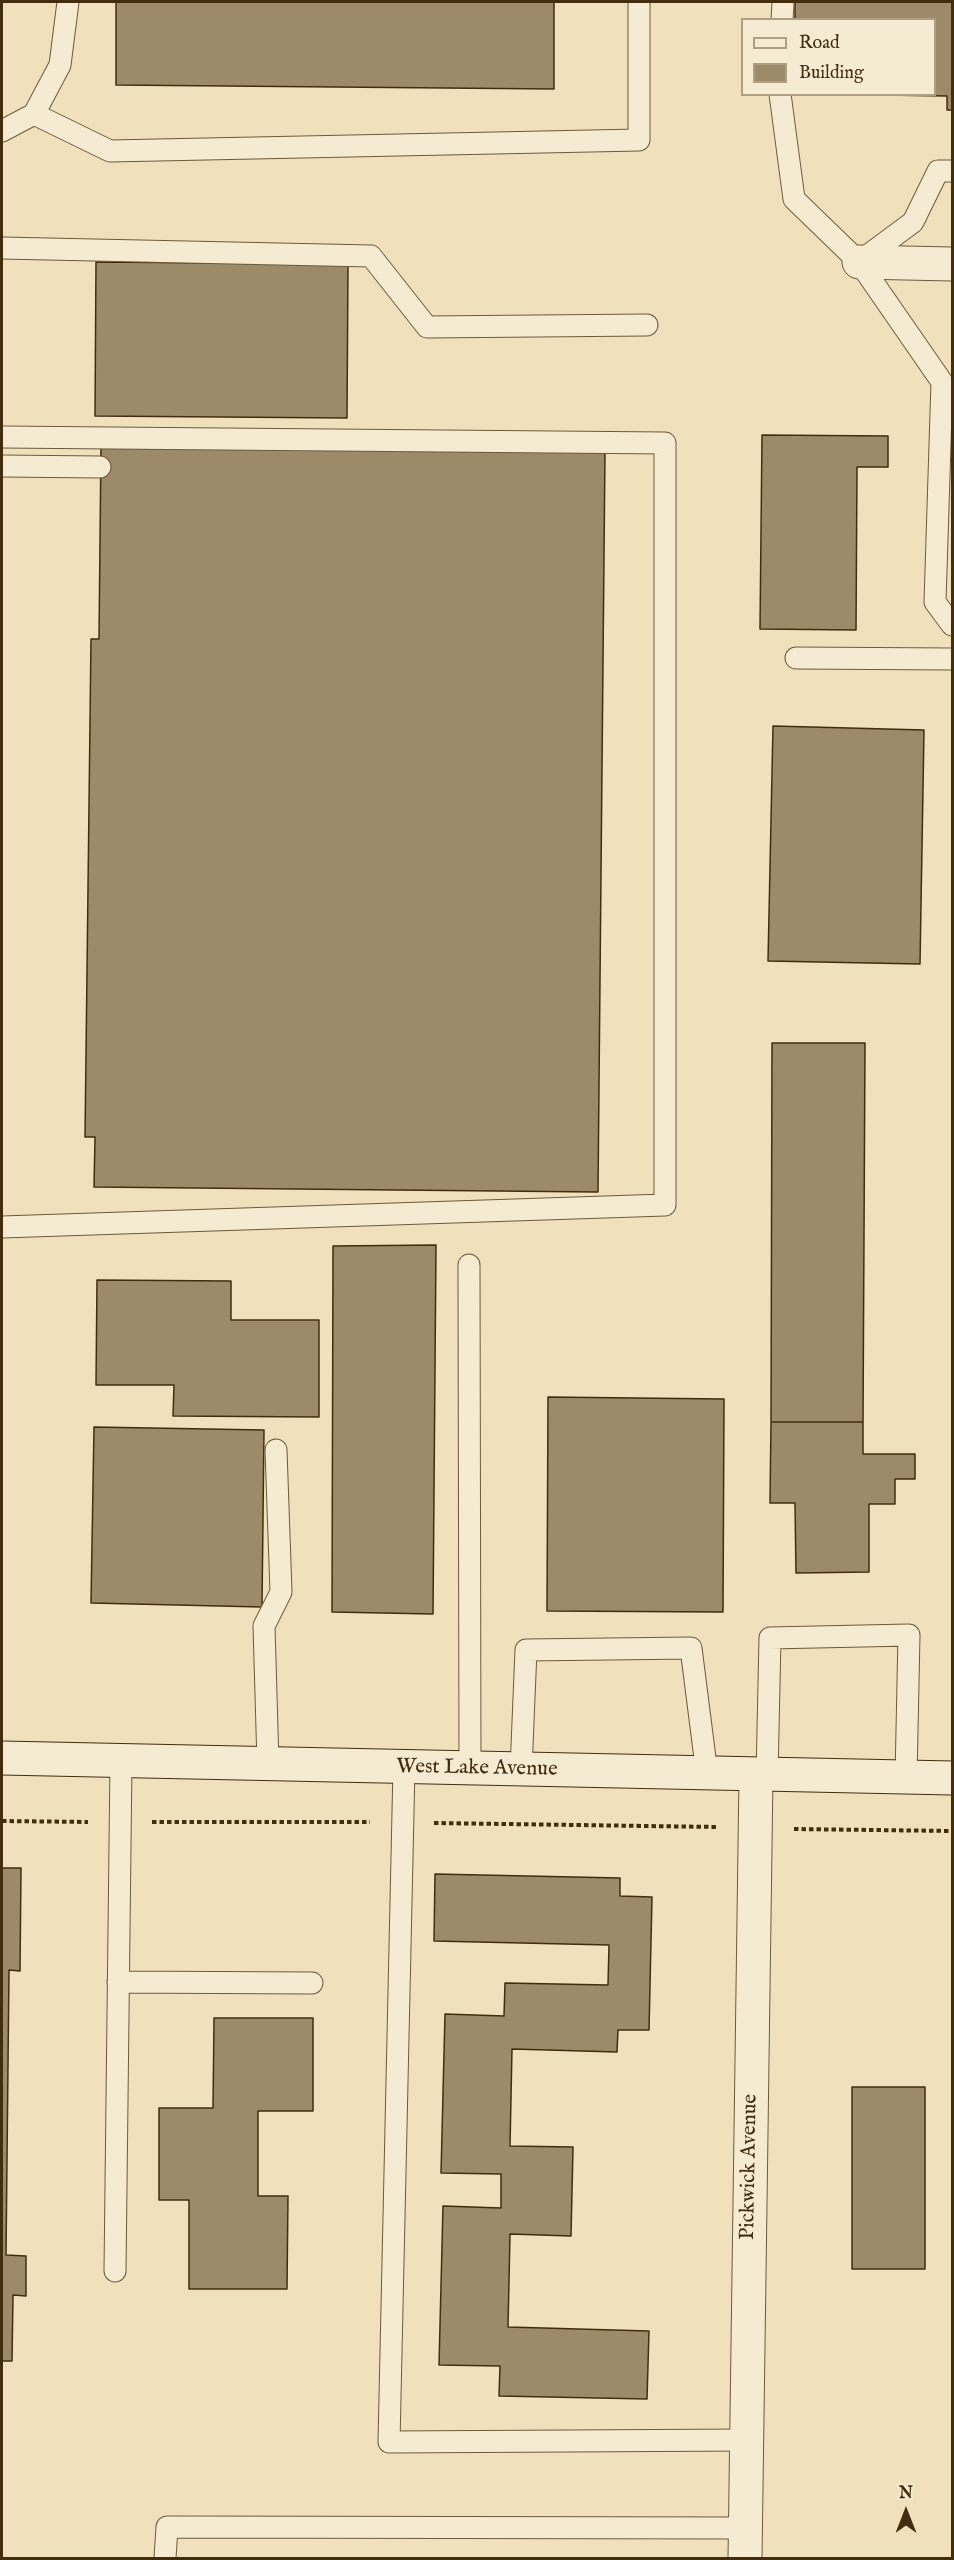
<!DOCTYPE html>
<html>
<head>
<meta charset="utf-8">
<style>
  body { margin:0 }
  #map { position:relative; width:954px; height:2560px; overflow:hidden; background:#f0e0bb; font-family:"IM FELL English",serif }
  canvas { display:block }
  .frame { position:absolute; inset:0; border:3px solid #432d0e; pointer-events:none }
  .legend { position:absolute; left:741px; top:18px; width:195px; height:78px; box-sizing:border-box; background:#f5ebd3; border:2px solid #ae9f84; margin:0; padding:8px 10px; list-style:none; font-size:18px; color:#432d0e }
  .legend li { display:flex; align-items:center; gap:12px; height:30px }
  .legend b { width:30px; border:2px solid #ae9f84 }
  .north { position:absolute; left:876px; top:2482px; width:60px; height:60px; -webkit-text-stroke:4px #f5ebd3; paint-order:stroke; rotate:0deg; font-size:16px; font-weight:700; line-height:24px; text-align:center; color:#432d0e }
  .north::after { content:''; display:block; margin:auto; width:21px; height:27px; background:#432d0e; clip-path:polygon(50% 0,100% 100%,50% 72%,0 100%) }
</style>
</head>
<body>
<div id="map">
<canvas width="954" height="2560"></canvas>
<div class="frame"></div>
<ul class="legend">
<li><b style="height:8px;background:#f5ebd3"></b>Road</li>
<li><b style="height:16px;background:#9d8a68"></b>Building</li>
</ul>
<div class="north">N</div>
</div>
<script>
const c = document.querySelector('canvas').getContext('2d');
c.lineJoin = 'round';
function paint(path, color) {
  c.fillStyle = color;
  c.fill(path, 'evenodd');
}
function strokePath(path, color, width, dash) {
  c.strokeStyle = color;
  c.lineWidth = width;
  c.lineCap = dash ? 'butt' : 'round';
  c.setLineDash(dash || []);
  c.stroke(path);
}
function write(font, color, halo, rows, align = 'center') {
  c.font = font + ' "IM FELL English",serif';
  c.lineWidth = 5;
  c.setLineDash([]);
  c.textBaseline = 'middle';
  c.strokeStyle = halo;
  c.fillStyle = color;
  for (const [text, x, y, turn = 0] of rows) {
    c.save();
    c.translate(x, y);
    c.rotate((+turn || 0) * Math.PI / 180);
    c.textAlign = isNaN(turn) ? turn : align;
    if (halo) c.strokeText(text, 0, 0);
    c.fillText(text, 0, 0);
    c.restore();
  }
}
const building = new Path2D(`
  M116,2H554V89L116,85Z
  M795,2H952V110H947V96L818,94H934V20H795Z
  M96,262L348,264L347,418L95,416Z
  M762,435L888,436V467H857L856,630L760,629Z
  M101,445L605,450L598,1192L94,1187L95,1137H85L91,639H99Z
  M773,726L924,730L920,964L768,961Z
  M772,1043H865L863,1422H771Z
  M436,1245L433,1614L332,1612L333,1246Z
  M97,1280L231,1281V1320H319V1417L173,1416L174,1385H96Z
  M548,1397L724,1399L723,1612L547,1611Z
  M771,1422H863V1454H915V1479H895V1504H869V1572L796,1573L795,1503H770Z
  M94,1427L264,1430L262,1607L91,1603Z
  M2,1868H21L20,1971L9,1970L6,2255L26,2256V2296L13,2295L12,2361H2Z
  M435,1874L620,1878V1896L652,1897L649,2030H618L617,2052L512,2049L510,2146L573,2147L571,2236L510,2234L508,2327L649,2331L647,2399L499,2396L500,2366L439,2365L443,2206L501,2208V2174L441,2173L445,2014L504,2016L505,1983L608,1985L609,1945L434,1941Z
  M214,2018H313V2111H258V2196H288L287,2289H189V2200H159V2108H213Z
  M852,2087H925V2269H852Z`);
const path = new Path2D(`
  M2,1821L88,1822
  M152,1822H370
  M434,1823L718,1827
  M794,1829L952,1831`);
const lane = new Path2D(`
  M782,20L783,2
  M780,94L794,199L859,262L942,382L935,602L952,625
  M34,114L110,151L639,140V2
  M2,131L34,114L60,65L68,2
  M2,248L371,256L427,327L647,325
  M859,262L913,222L938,171H952
  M2,437L665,443V1205L2,1227
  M2,466L100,467
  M796,658L952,659
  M469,1265L470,1769
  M268,1764L264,1626L281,1592L276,1450
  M404,1767L389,2442L747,2440
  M521,1770L526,1650L691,1648L707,1774
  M767,1776L770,1638L909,1635L906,1778
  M118,1982L312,1983
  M115,2271L121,1761
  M165,2558L167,2527L745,2528`);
const street = new Path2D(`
  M859,262L952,264
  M745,2558L756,1776`);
const secondary = new Path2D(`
  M2,1758L952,1778`);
const streetNames = [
  ["West Lake Avenue",477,1769,1],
  ["Pickwick Avenue",750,2167,-89]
];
paint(building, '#9d8a68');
strokePath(building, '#432d0e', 1.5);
strokePath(lane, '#6e5a39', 23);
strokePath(street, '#6e5a39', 35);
strokePath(secondary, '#432d0e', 35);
strokePath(path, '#432d0e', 4, [4.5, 3]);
strokePath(lane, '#f5ebd3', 21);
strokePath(street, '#f5ebd3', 33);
strokePath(secondary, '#f5ebd3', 33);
write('21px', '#432d0e', '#f5ebd3', streetNames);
</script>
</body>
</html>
